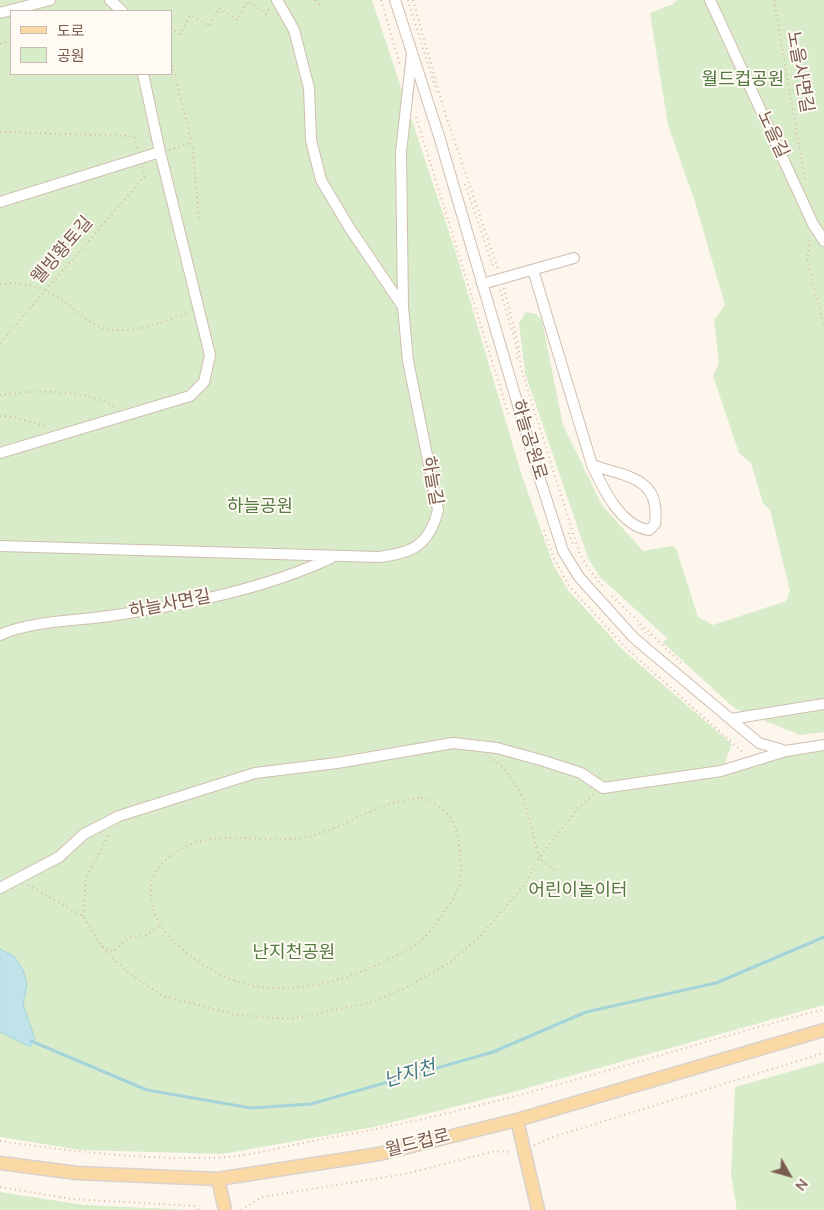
<!DOCTYPE html>
<html>
<head>
<meta charset="utf-8">
<style>
  body { margin:0 }
  #map { position:relative; width:824px; height:1210px; overflow:hidden; background:#fdf6ec; font-family:"Nunito Sans","Noto Sans KR",sans-serif }
  canvas { display:block }
  .legend { position:absolute; left:10px; top:10px; width:162px; height:65px; box-sizing:border-box; background:#fffaf3; border:1px solid #cabbb1; margin:0; padding:6px 9px; list-style:none; font-size:15px; color:#7a5c4d }
  .legend li { display:flex; align-items:center; gap:10px; height:25px }
  .legend b { width:25px; border:1px solid #cabbb1 }
  .north { position:absolute; left:764px; top:1150px; width:50px; height:50px; -webkit-text-stroke:4px #fffaf3; paint-order:stroke; rotate:128deg; font-size:14px; font-weight:700; line-height:20px; text-align:center; color:#7a5c4d }
  .north::after { content:''; display:block; margin:auto; width:18px; height:22px; background:#7a5c4d; clip-path:polygon(50% 0,100% 100%,50% 72%,0 100%) }
</style>
</head>
<body>
<div id="map">
<canvas width="824" height="1210"></canvas>
<ul class="legend">
<li><b style="height:6px;background:#fbd9a5"></b>도로</li>
<li><b style="height:14px;background:#d8ecc9"></b>공원</li>
</ul>
<div class="north">N</div>
</div>
<script>
const c = document.querySelector('canvas').getContext('2d');
c.lineJoin = 'round';
function paint(path, color) {
  c.fillStyle = color;
  c.fill(path, 'evenodd');
}
function strokePath(path, color, width, dash) {
  c.strokeStyle = color;
  c.lineWidth = width;
  c.lineCap = dash ? 'butt' : 'round';
  c.setLineDash(dash || []);
  c.stroke(path);
}
function write(font, color, halo, rows, align = 'center') {
  c.font = font + ' "Nunito Sans","Noto Sans KR",sans-serif';
  c.lineWidth = 4;
  c.setLineDash([]);
  c.textBaseline = 'middle';
  c.strokeStyle = halo;
  c.fillStyle = color;
  for (const [text, x, y, turn = 0] of rows) {
    c.save();
    c.translate(x, y);
    c.rotate((+turn || 0) * Math.PI / 180);
    c.textAlign = isNaN(turn) ? turn : align;
    if (halo) c.strokeText(text, 0, 0);
    c.fillText(text, 0, 0);
    c.restore();
  }
}
const green = new Path2D(`
  M0,0H372L456,253L522,476L553,564L568,590L624,651L732,744L722,770L824,745V1005L513,1092L374,1127L223,1154L81,1150L0,1137ZM11,11H171V74H11Z
  M677,0H824V732L800,735L734,708L662,642L668,639L600,577L588,558L525,373L519,323L526,312L536,314L542,320L563,425L602,505L643,551L671,546L676,548L698,617L713,625L786,601L790,591L770,510L763,503L751,463L739,453L713,376L719,363L714,320L725,305L695,202L668,125L650,13L673,4Z
  M824,1062V1210H737L731,1175L735,1087Z
  M0,1192L84,1205L190,1210H0Z`);
const water = new Path2D(`
  M0,949L14,956L23,970L27,984L23,1004L35,1039L30,1047L0,1032Z`);
const stream = new Path2D(`
  M31,1041L147,1090L251,1108L311,1104L493,1052L586,1012L716,983L824,937`);
const path = new Path2D(`
  M315,0L319,4L321,0
  M381,0L400,65
  M408,0L437,93
  M413,0L444,110L498,269
  M774,0L805,181
  M171,28L180,34L191,15L209,26L219,8L237,20L247,1L266,14L270,7
  M0,44L11,40
  M171,60L192,143L199,218
  M416,117L509,416
  M0,132L134,136L137,149
  M169,150L191,143
  M465,184L494,269
  M810,240L807,261L824,325
  M0,284C31,280 54,292 77,312C86,319 95,327 107,329C135,334 162,322 189,313
  M504,288L518,342L521,368L579,552L588,568L605,589
  M500,290L516,344L517,361
  M0,343L145,176L142,167
  M0,395C37,390 83,388 117,408
  M0,416L14,417L47,427
  M544,530L553,557L569,586L625,647L745,754
  M569,533L574,547
  M612,596L682,664
  M638,625L649,636
  M489,757L505,769L524,799L539,858L556,871
  M421,798C444,805 456,819 459,843C460,855 462,868 460,880C459,891 450,903 444,912C437,923 428,935 418,943C412,948 404,951 397,955C358,976 318,989 273,988C235,987 200,967 173,941C158,926 150,908 151,886C152,875 158,867 167,859C212,819 265,851 318,834C353,823 383,800 421,798Z
  M28,885L83,916L104,950L131,975L163,996L236,1015L291,1019L372,1002L409,986L449,963L479,938L525,884L539,858L578,808L595,794
  M83,916L86,878L110,832
  M102,946L112,952L129,938L146,935L160,926
  M0,1141C68,1151 138,1159 207,1158C247,1158 289,1145 328,1138C496,1109 659,1053 824,1009
  M534,1145L556,1136L824,1053
  M0,1187L71,1199L194,1206L199,1210
  M241,1210L262,1197L405,1174L495,1151L512,1152`);
const minor = new Path2D(`
  M110,0L122,11
  M277,0L294,30L309,88L311,140L321,180L349,227L403,307
  M395,0L439,136L537,470L563,551L579,577L634,638L759,743L786,751L824,745
  M710,0L813,224L824,241
  M0,13L50,0
  M0,202L160,152
  M533,270L592,465C603,488 620,526 649,530L655,524C661,477 627,477 592,465
  M482,284L574,258
  M0,453L190,396L204,382L210,355L160,152L143,74
  M0,546L379,557C413,553 429,545 438,510L408,361L403,307L401,152L412,53
  M0,635C32,620 81,621 116,615C188,604 264,589 331,558
  M731,719L824,704
  M0,888L59,857L84,834L119,816L255,773L337,763L453,743L497,748L544,761L581,773L603,788L721,771L786,751`);
const major = new Path2D(`
  M517,1120L538,1210
  M0,1163L77,1173L218,1179L379,1154L517,1120L824,1030
  M218,1179L225,1210`);
const streetNames = [
  ["노을사면길",799,72,80],
  ["노을길",772,135,65],
  ["웰빙황토길",63,251,-49],
  ["하늘공원로",528,440,73],
  ["하늘길",431,481,80],
  ["하늘사면길",170,605,-11],
  ["월드컵로",418,1144,-14]
];
const parkNames = [
  ["월드컵공원",743,81],
  ["하늘공원",260,508],
  ["어린이놀이터",578,892],
  ["난지천공원",294,954]
];
const waterNames = [
  ["난지천",410,1075,-16]
];
paint(green, '#d8ecc9');
paint(water, '#bfe3e8');
strokePath(water, '#a5d3da', 1);
strokePath(stream, '#a5d3da', 3);
strokePath(minor, '#d1beb0', 12);
strokePath(major, '#dad1cd', 15);
strokePath(path, '#d9b8a5', 2, [1, 4]);
strokePath(minor, '#fff', 10);
strokePath(major, '#fbd9a5', 12);
write('18px', '#7a5c4d', '#fffaf3', streetNames);
write('18px', '#537a41', '#fffaf3', parkNames);
write('italic 19px', '#437c86', '#fffaf3', waterNames);
</script>
</body>
</html>
